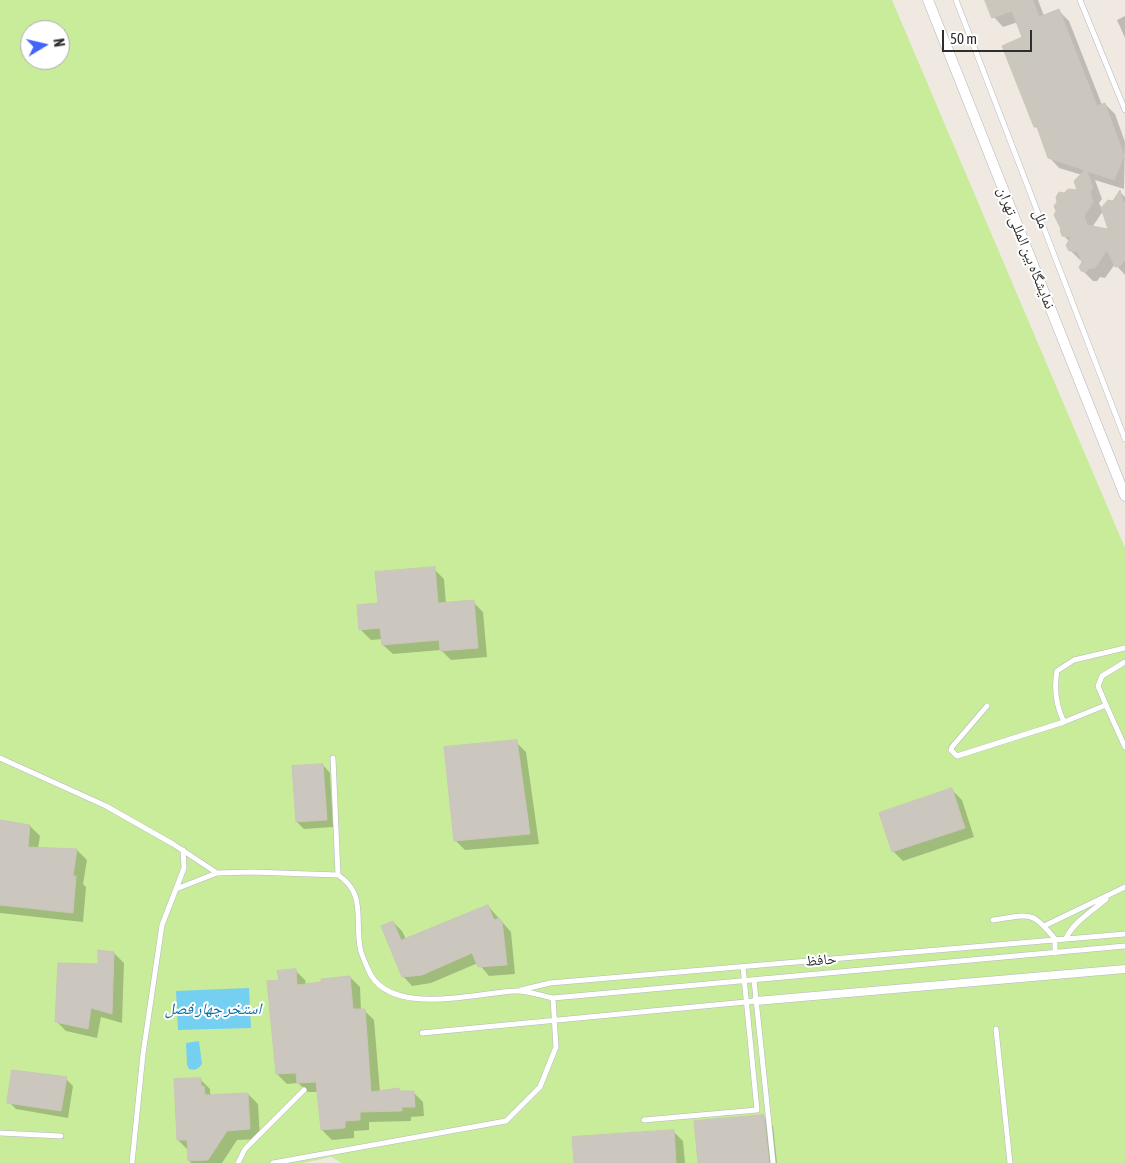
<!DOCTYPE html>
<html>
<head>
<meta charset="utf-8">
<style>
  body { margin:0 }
  #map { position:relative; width:1125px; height:1163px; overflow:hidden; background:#efe9e1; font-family:"Asap Condensed",sans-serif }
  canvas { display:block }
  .north { position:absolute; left:20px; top:20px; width:50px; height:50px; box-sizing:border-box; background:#fff; border:1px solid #ababab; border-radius:50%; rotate:81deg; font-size:14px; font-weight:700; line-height:20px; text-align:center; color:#2e2e2e }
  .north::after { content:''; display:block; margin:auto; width:18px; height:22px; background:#4264fb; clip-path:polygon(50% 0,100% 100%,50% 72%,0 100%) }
  .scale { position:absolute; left:942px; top:30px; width:90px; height:22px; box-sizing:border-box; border:2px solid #2e2e2e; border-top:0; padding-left:6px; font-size:15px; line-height:18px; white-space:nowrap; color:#2e2e2e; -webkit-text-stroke:4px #fff; paint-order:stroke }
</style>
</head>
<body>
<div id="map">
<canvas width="1125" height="1163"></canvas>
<div class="north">N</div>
<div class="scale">50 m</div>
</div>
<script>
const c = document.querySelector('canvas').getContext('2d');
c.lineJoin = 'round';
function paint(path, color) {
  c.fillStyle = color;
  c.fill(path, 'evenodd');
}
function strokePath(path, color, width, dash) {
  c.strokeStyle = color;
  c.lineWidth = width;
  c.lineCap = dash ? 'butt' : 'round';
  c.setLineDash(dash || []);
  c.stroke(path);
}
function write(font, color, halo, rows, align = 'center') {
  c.font = font + ' "Asap Condensed","Noto Naskh Arabic",sans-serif';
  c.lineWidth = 4;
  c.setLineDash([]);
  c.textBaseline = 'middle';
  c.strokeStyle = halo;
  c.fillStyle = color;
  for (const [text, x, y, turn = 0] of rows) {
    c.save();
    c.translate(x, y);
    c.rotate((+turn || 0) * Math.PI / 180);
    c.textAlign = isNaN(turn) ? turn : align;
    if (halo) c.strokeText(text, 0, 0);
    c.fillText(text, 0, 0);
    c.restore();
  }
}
const pitch = new Path2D(`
  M0,0H892L1125,548V1163H342L331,1157L303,1163H0ZM30,30H60V60H30Z`);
const water = new Path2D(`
  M249,988L251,1028L178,1030L176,991Z
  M199,1041L202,1064C198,1069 195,1071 189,1069L187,1065L186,1043Z`);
const shadow = new Path2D(`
  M986,0H1038L1044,16L1059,11L1069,21L1102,105L1105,104L1115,114L1125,142L1124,189L1095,180L1102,199L1099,203L1102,209L1114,202L1120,192L1125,197V275L1115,264L1105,278L1100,277L1097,281H1093L1082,270V260H1080L1070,250V242L1063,235L1079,192L1082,175L1059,168L1049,157L1040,131L1035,126L1024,38L1018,22L1003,27L994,17ZM1103,211L1109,231L1093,226Z
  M1125,16V38L1117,20Z
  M434,569L444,579L446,604L473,602L483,612L487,657L451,660L441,650L393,654L383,645L382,639L371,640L361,630L379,604Z
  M516,742L526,752L539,844L465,850L455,840Z
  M323,765L330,773L333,827L304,829L297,822Z
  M952,790L962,800L974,837L903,861L893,851Z
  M0,821L30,826L40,836L38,848L77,850L87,860L83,884L86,887L83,922L0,913Z
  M488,906L511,932L515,974L489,976L478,963L431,983L412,986L403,976L393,922L402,931L406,939Z
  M114,953L124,963L122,1023L101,1017L97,1038L66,1031L56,1021L100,966Z
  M295,970L305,980L306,985L350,977L360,987L361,1010H364L374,1020L380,1092L399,1090L402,1093L413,1092L423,1102L424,1116L411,1117V1121L369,1122V1130L354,1131V1138L332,1140L322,1130L318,1092H308L298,1083L287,1084L277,1074L280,981Z
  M66,1079L73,1086L68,1118L16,1109L9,1102Z
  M200,1079L210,1089V1093L213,1096L248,1094L258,1104L260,1139L237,1140L222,1163H191L189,1160L188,1150L178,1140Z
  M763,1117L773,1126L777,1163H699Z
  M673,1131L683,1141L685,1163H575Z`);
const building = new Path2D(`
  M985,0H1033L1039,17L1059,9L1097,106L1105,103L1124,156L1114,180L1087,171L1093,188L1090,192L1093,202L1084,216L1087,225L1108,229L1101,208L1108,200L1113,201L1120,190L1123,202H1125V260L1120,266L1115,267L1107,250L1095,268H1090L1086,272L1081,271L1079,267L1082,262L1077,251H1069L1066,245L1071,237L1062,236L1060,230L1061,229L1054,215L1056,211L1054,206L1057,202L1056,197L1059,192L1064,193L1068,189L1077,190L1074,181L1085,170L1048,158L1037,127H1034L1002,46L1022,37L1012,11L992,18Z
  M435,567L438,603L474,600L478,648L440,651L439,640L382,645L380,628L359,630L357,605L378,603L375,572Z
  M517,740L530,834L454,841L444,747Z
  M323,764L327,820L296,822L292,766Z
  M952,788L965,828L892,852L879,813Z
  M0,820L30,825L28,847L77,849L73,876H76L73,913L0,905Z
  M488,905L494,920L499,918L502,921L507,965L478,967L472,953L422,975L402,977L381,926L393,921L401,940Z
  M98,950L114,952L112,1014L91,1008L88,1029L55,1022L58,963L98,964Z
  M296,969L297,985L321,982V979L350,976L353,1009H365L371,1092L399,1088L400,1091H414L415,1107H402V1111L360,1112V1120L345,1121V1128L321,1130L316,1082L297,1083L296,1073L276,1074L267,981L279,980L277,971Z
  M12,1070L67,1077L61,1111L7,1103Z
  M201,1078V1086H204L205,1095L248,1093L250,1129L227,1131L208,1160L188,1161L187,1140H177L174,1079Z
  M764,1115L769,1163H698L694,1121Z
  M674,1130L676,1163H574L572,1137Z`);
const service = new Path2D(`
  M956,0L1125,439
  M1080,0L1125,110
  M1125,648L1074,660L1057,671C1054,688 1056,706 1064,722L1106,705L1125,747
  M1106,705L1098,686L1102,676L1125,662
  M987,706L952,747L951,750L957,756L1064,722
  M0,758L106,806L173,844L217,873
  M333,758L338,875
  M176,889L184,868L183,850
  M993,920C1029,915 1031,909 1055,939V953
  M1044,926L1125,887
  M1066,938C1074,922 1092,911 1106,899
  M754,980L773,1162
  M521,990L550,983L1125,934
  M996,1029L1010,1163
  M422,1033L756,1001
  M644,1120L757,1110L743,967
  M0,1133L61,1136
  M132,1163L143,1054L162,925L176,889L217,873L252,872L338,875C366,893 355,918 360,947C361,954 365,962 368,969C387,1018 475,993 515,991C527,990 541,996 553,998L1125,946
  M238,1163L245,1149L304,1090
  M273,1163L506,1121L540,1087L556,1047L553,998`);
const pedestrian = new Path2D(`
  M756,1001L1125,969`);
const minor = new Path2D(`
  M928,0L1125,496`);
const streetNames = [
  ["ملل",1041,219,69],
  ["نمایشگاه بین المللی تهران",1026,248,68],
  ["حافظ",821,960,-5]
];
const waterNames = [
  ["استخر چهار فصل",213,1009]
];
paint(pitch, '#c9ec9a');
paint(water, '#75cff0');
paint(shadow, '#0003');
paint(building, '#cbc7bf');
strokePath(building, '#cbc5ba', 1);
strokePath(service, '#b4b7c1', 6);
strokePath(pedestrian, '#b4b7c1', 9);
strokePath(minor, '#b4b7c1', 11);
strokePath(service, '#fff', 5);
strokePath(pedestrian, '#fff', 8);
strokePath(minor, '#fff', 10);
write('15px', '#2e2e2e', '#fff', streetNames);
write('italic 16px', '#0d6fa3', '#fff', waterNames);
</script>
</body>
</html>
